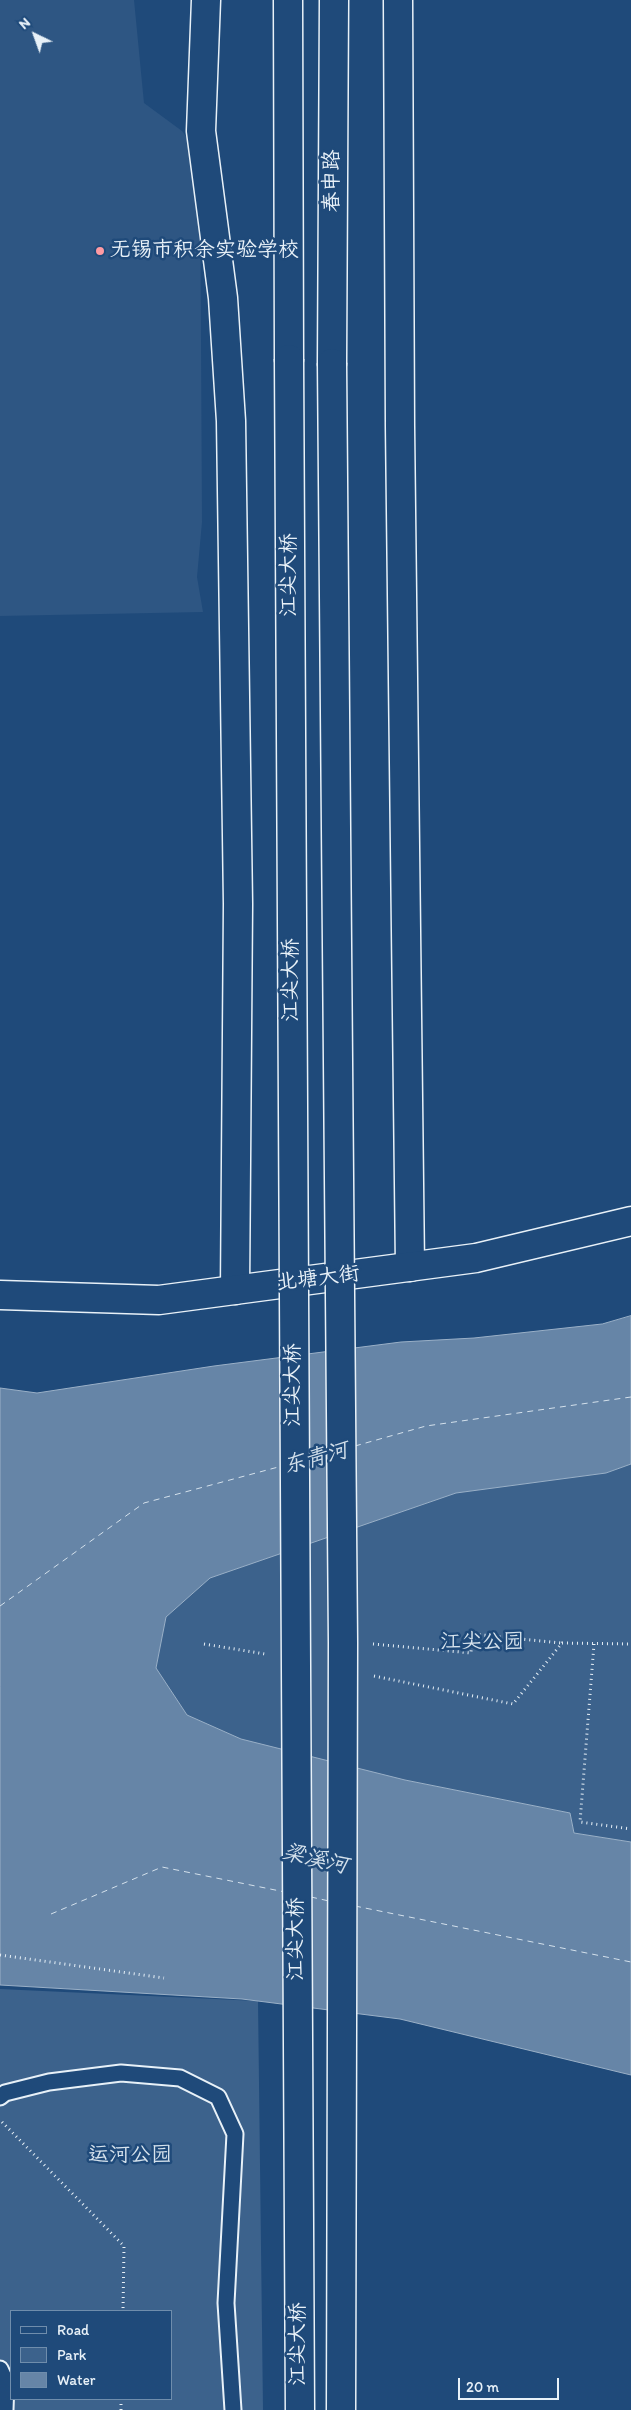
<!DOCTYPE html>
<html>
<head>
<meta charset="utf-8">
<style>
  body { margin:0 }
  #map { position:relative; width:631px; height:2410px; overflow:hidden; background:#1f4a7a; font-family:Itim,sans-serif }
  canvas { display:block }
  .legend { position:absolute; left:10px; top:2310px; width:162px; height:90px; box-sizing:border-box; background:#1f4a7a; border:1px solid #6f8dac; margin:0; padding:6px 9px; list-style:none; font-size:15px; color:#e8f1f8 }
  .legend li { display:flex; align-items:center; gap:10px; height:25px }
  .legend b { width:25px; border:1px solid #6f8dac }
  .north { position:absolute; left:10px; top:10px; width:50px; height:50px; -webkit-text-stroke:4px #1f4a7a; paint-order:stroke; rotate:318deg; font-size:14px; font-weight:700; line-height:20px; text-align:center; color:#e8f1f8 }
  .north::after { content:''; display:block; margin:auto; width:18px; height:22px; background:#e8f1f8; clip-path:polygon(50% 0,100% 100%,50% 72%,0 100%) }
  .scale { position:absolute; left:458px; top:2378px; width:101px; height:22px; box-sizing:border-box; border:2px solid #e8f1f8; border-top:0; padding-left:6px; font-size:15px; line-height:18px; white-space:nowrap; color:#e8f1f8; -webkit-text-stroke:4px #1f4a7a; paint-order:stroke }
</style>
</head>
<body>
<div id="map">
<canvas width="631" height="2410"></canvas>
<ul class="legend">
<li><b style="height:6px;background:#1f4a7a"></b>Road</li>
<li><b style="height:14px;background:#3c628c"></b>Park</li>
<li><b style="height:14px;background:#6685a7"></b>Water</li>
</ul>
<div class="north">N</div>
<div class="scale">20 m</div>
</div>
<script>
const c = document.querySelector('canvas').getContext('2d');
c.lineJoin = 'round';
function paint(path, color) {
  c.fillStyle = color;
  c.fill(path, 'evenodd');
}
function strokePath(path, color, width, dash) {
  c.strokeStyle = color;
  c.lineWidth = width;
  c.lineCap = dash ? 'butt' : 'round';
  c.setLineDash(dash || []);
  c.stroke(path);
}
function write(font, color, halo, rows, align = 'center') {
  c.font = font + ' Itim,"LXGW WenKai TC",sans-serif';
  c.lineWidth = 5;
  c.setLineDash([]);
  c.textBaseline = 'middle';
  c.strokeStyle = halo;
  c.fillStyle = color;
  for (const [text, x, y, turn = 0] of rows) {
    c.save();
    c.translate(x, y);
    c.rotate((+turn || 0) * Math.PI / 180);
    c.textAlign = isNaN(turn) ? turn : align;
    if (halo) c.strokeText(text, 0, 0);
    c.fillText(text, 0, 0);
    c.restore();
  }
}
const built = new Path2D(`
  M0,0H134L144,103L182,131L200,155L202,522L197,577L203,612L0,616Z`);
const green = new Path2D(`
  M631,1464V1842L574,1833L570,1813L405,1780L241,1739L187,1715L156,1668L166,1617L210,1578L456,1493L606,1473Z
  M0,1989L258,2001L263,2410H0ZM11,2311H171V2399H11Z`);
const water = new Path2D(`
  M631,1316V1464L606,1473L456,1493L210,1578L166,1617L156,1668L187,1715L241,1739L405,1780L570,1813L574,1833L631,1842V2075L400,2019L242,1999L0,1985V1388L37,1393L214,1366L401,1342L474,1338L602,1324Z`);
const ferry = new Path2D(`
  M355,1446L426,1426L631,1397
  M307,1459L327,1453
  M0,1606L144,1503L282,1466
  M311,1897L329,1901
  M355,1906L631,1962
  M51,1914L162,1867L285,1892`);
const path = new Path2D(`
  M204,1644L265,1654
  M373,1644L471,1653L472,1634L561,1643
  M594,1644L580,1822L631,1829
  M374,1676L513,1704L562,1643L631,1644
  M0,1955L164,1978
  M2,2122L124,2246L123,2311
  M121,2410V2399`);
const service = new Path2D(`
  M0,2097L5,2093L49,2082L121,2073L180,2078L218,2097L235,2134L226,2303L233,2410
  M0,2369L6,2382L5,2410`);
const minor = new Path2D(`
  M206,0L201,131L223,298L231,421L238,904L235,1290
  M398,0L400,426L410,1267`);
const secondary = new Path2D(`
  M0,1295L159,1300L476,1258L631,1221`);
const primary = new Path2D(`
  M288,0L289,359
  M332,363L334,0`);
const primaryBridge = new Path2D(`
  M289,359L300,2410
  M332,363L343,1642L341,2410`);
const markers = [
  [100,251,5,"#ff9aa2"]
];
const streetNames = [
  ["春申路",333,181,-90],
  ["江尖大桥",290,575,-90],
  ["江尖大桥",292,980,-90],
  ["北塘大街",318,1279,-7],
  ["江尖大桥",294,1385,-90],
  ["江尖大桥",297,1939,-90],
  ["江尖大桥",299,2344,-90]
];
const poiNames = [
  ["无锡市积余实验学校",110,251]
];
const parkNames = [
  ["江尖公园",482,1643],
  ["运河公园",130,2156]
];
const waterNames = [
  ["东青河",316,1459,-15],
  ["梁溪河",315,1860,13]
];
paint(built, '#2e5683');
paint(green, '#3c628c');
paint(water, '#6685a7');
strokePath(water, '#9ab0c7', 1);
strokePath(ferry, '#d4e1ec', 1, [6, 5]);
strokePath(service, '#e8f1f8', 19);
strokePath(minor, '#e8f1f8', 31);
strokePath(secondary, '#e8f1f8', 31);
strokePath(primary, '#e8f1f8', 31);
strokePath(path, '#e8f1f8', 3, [1, 4]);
strokePath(service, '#1f4a7a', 15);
strokePath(minor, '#1f4a7a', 28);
strokePath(secondary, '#1f4a7a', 28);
strokePath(primary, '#1f4a7a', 28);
strokePath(primaryBridge, '#e8f1f8', 31, []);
strokePath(primaryBridge, '#1f4a7a', 28);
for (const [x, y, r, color] of markers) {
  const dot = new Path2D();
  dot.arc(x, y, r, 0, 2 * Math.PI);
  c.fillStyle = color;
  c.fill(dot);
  strokePath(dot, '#1f4a7a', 2);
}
write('21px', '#e8f1f8', '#1f4a7a', streetNames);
write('21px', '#e8f1f8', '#1f4a7a', poiNames, 'left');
write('21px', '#d7e3ed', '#1f4a7a', parkNames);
write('italic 22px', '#d4e1ec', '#1f4a7a', waterNames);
</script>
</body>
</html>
